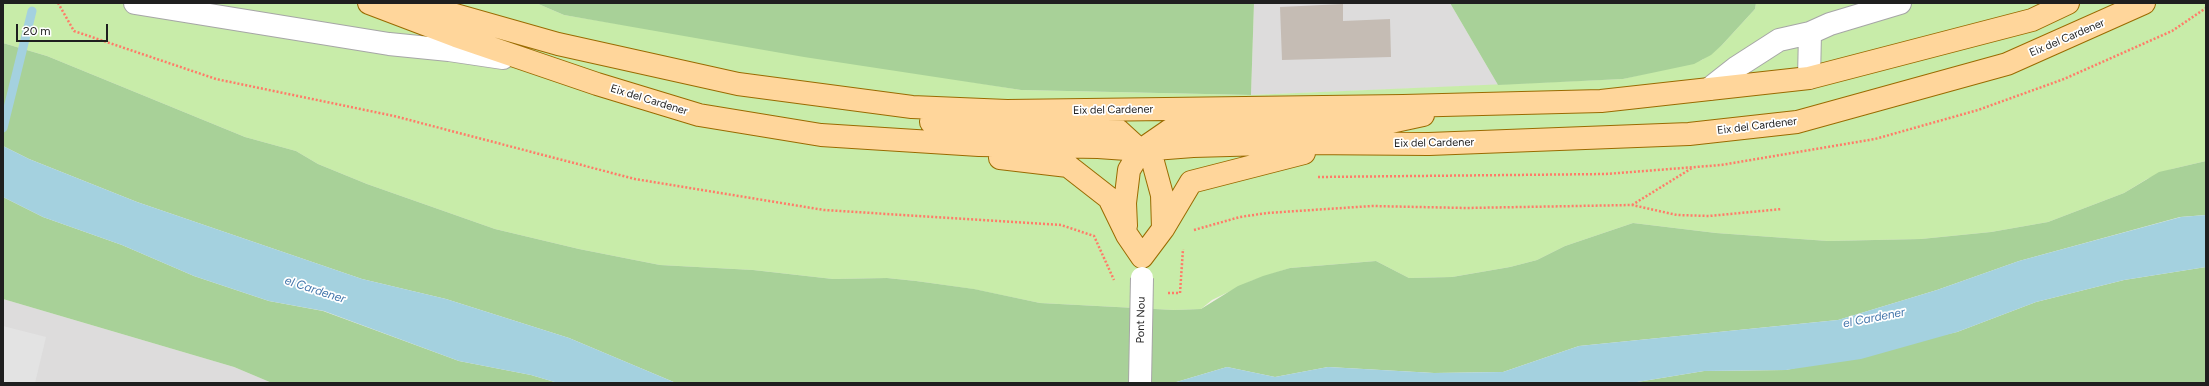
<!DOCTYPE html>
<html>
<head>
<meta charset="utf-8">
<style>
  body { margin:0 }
  #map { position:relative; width:2209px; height:386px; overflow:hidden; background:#f0ede5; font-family:Figtree,sans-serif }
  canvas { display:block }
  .frame { position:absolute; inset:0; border:4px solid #1f1f1f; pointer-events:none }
  .scale { position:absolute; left:16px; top:24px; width:92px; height:18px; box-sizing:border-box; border:2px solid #1f1f1f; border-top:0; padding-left:5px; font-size:12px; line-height:14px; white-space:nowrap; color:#1f1f1f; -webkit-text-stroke:3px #fff; paint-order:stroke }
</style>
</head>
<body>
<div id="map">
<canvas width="2209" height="386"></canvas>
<div class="frame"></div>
<div class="scale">20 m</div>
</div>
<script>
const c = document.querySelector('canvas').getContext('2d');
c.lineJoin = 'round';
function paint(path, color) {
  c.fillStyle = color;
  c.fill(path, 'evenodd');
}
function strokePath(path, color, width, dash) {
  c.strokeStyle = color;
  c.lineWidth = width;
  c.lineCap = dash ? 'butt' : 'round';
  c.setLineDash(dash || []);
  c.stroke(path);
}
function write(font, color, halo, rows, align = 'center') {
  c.font = font + ' Figtree,sans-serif';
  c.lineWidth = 3.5;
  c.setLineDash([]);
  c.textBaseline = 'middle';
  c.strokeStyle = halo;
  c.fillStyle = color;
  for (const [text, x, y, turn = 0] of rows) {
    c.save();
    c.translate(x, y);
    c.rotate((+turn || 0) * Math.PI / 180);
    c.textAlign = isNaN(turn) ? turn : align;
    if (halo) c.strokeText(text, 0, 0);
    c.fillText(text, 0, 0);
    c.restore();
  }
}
const residential = new Path2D(`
  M1254,3H1450L1498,85L1251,95Z
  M3,299L234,367L272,383H3Z`);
const grass = new Path2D(`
  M3,3H536L564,15L1021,90L1251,95L1623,79L1702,60L1722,45L1755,9L1756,3H2206V161L2172,169L2147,179L2124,193L2048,222L1991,232L1921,239L1828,241L1716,233L1633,223L1565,246L1537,260L1510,267L1452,277L1409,278L1376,261L1290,268L1251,281L1212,300L1201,309L1174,310L1040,303L973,289L916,281L887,278L833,279L753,270L660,265L579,249L495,229L367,184L318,164L296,151L245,137L47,56L3,43Z`);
const forest = new Path2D(`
  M536,3H1254L1251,95L1021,90L804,57L564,15Z
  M1450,3H1756L1755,9L1722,45L1711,55L1694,64L1623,79L1498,85Z
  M3,43L47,56L245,137L296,151L318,164L367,184L495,229L579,249L660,265L753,270L833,279L887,278L916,281L974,289L1040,303L1174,310L1201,309L1238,286L1263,276L1290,268L1376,261L1409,278L1452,277L1510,267L1537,260L1565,246L1633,223L1716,233L1828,241L1921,239L1991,232L2048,222L2124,193L2159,172L2206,161V215L2180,217L2019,261L1937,290L1838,320L1579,346L1503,372L1434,373L1328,367L1275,377L1227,367L1173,383H676L569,338L446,299L362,279L137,202L29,159L3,146Z
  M3,197L43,217L122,245L194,276L269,301L323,311L459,361L531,375L558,383H272L234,367L3,299Z
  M2206,267V383H1631L1704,371L1786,370L1957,332L2036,302L2124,280Z`);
const parking = new Path2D(`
  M3,326L46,337L35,383H3Z`);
const water = new Path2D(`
  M3,146L29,159L137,202L362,279L446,299L569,338L676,383H558L531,375L459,361L324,311L269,301L194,276L122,245L43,217L3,197Z
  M2206,215V267L2124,280L2036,302L1957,332L1861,359L1786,370L1704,371L1631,383H1173L1227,367L1275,377L1328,367L1434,373L1503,372L1579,346L1838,320L1937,290L2019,261L2181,217Z`);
const stream = new Path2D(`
  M3,128L32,11`);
const building = new Path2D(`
  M1343,4V21L1390,19L1391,57L1282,60L1280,7Z`);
const path = new Path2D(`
  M58,3L74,31L216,79L394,116L635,179L824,210L1061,225L1094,236L1114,280
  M1318,177L1606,174L1721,165L1875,139L1978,110L2064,79L2172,31L2206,8
  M1632,205L1692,168
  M1194,230L1240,217L1267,213L1372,206L1466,208L1632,205L1677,215L1709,216L1782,209
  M1168,293H1180L1183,249`);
const minor = new Path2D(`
  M135,3L389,44L449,50L503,58
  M1809,78L1810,33
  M1709,89L1737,67L1779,40L1810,33L1830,24L1900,3`);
const major = new Path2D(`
  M369,3L456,36L597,84L699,115L821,135L979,145L1098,147L1141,150L1193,146L1302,143L1429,144L1689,134L1797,122L2007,64L2144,3
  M413,3L558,44L738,84L912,107L1007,111L1403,106L1601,101L1809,78L2032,20L2068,3
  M931,122L1014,130H1118L1153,162L1162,195L1163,229
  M1000,158L1068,166L1109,198L1127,235L1142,257L1163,229L1191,182L1304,153
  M1126,226L1125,203L1129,170L1141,150L1170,130L1251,126L1377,125L1423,115`);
const minorBridge = new Path2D(`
  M1140,383L1142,278`);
const streetNames = [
  ["Eix del Cardener",2067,38,-23],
  ["Eix del Cardener",649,100,17],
  ["Eix del Cardener",1113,110,-1],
  ["Eix del Cardener",1757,126,-7],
  ["Eix del Cardener",1434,143,-1],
  ["Pont Nou",1141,320,-89]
];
const waterNames = [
  ["el Cardener",315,290,18],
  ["el Cardener",1874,318,-11]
];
paint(residential, '#dddcdc');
paint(grass, '#c8eca9');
paint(forest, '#a8d198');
paint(parking, '#e3e3e3');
paint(water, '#a4d1df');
strokePath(stream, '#a4d1df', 9);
paint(building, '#c5bcb4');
strokePath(minor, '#a6a6a6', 24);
strokePath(major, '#9a6b00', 24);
strokePath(path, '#ff7b68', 2.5, [2, 2]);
strokePath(minor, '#fff', 22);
strokePath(major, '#ffd69b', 22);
strokePath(minorBridge, '#a6a6a6', 24, []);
strokePath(minorBridge, '#fff', 22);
write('11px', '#1f1f1f', '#fff', streetNames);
write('italic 12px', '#4476ab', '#fff', waterNames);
</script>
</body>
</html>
